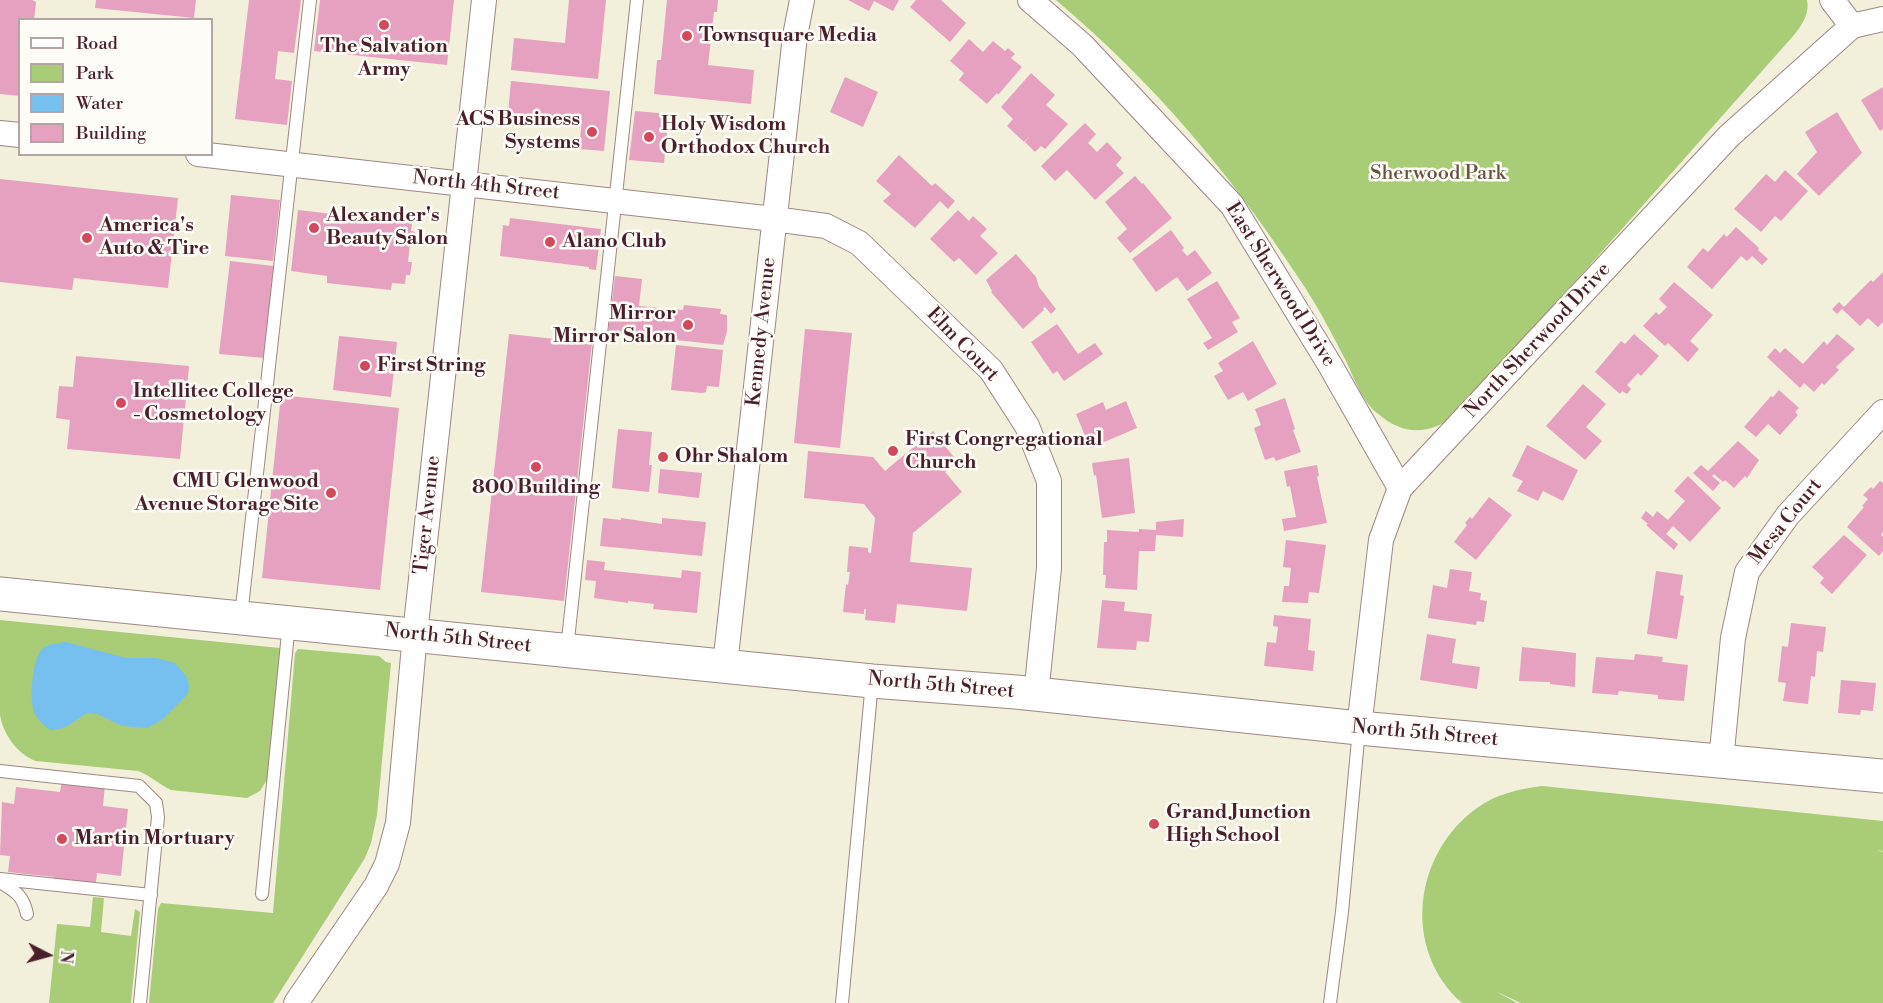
<!DOCTYPE html>
<html>
<head>
<meta charset="utf-8">
<style>
  body { margin:0 }
  #map { position:relative; width:1883px; height:1003px; overflow:hidden; background:#f2efdb; font-family:"Libre Bodoni",serif }
  canvas { display:block }
  .legend { position:absolute; left:18px; top:18px; width:195px; height:138px; box-sizing:border-box; background:#fdfcf7; border:2px solid #b5a4a5; margin:0; padding:8px 10px; list-style:none; font-size:18px; color:#4a1f2b }
  .legend li { display:flex; align-items:center; gap:12px; height:30px }
  .legend b { width:30px; border:2px solid #b5a4a5 }
  .north { position:absolute; left:18px; top:925px; width:60px; height:60px; -webkit-text-stroke:4px #fdfcf7; paint-order:stroke; rotate:96deg; font-size:16px; font-weight:700; line-height:24px; text-align:center; color:#4a1f2b }
  .north::after { content:''; display:block; margin:auto; width:21px; height:27px; background:#4a1f2b; clip-path:polygon(50% 0,100% 100%,50% 72%,0 100%) }
</style>
</head>
<body>
<div id="map">
<canvas width="1883" height="1003"></canvas>
<ul class="legend">
<li><b style="height:8px;background:#fff"></b>Road</li>
<li><b style="height:16px;background:#a9cc76"></b>Park</li>
<li><b style="height:16px;background:#76c0ef"></b>Water</li>
<li><b style="height:16px;background:#e6a1c0"></b>Building</li>
</ul>
<div class="north">N</div>
</div>
<script>
const c = document.querySelector('canvas').getContext('2d');
c.lineJoin = 'round';
function paint(path, color) {
  c.fillStyle = color;
  c.fill(path, 'evenodd');
}
function strokePath(path, color, width, dash) {
  c.strokeStyle = color;
  c.lineWidth = width;
  c.lineCap = dash ? 'butt' : 'round';
  c.setLineDash(dash || []);
  c.stroke(path);
}
function write(font, color, halo, rows, align = 'center') {
  c.font = font + ' "Libre Bodoni",serif';
  c.lineWidth = 5;
  c.setLineDash([]);
  c.textBaseline = 'middle';
  c.strokeStyle = halo;
  c.fillStyle = color;
  for (const [text, x, y, turn = 0] of rows) {
    c.save();
    c.translate(x, y);
    c.rotate((+turn || 0) * Math.PI / 180);
    c.textAlign = isNaN(turn) ? turn : align;
    if (halo) c.strokeText(text, 0, 0);
    c.fillText(text, 0, 0);
    c.restore();
  }
}
const green = new Path2D(`
  M1056,0H1807C1810,13 1802,25 1794,35L1456,416C1427,435 1404,436 1377,413C1361,400 1354,377 1345,359C1331,332 1317,305 1300,280C1230,173 1154,83 1056,0Z
  M0,620L280,648L268,778L260,791L247,798L171,790C159,784 151,776 138,771L36,761C18,755 2,733 0,714C0,685 0,649 0,620Z
  M298,649L379,656L386,662L391,663L377,815L371,843L365,858L273,1003H149L158,909L161,903L273,913L295,653Z
  M1542,786L1883,821V851L1877,850L1883,852V1003H1521L1495,991L1517,1003H1462C1401,949 1414,853 1477,808C1496,794 1519,789 1542,786Z
  M93,897L104,898L101,932L131,936L135,909L140,912L131,1003H49L57,924L90,927Z`);
const water = new Path2D(`
  M66,642L126,658H156L175,663L186,676L189,685L188,693L182,700L162,720L147,728L122,726L97,714L87,713C74,721 66,730 50,730C44,725 37,719 34,712C29,700 32,657 43,648C49,644 58,643 66,642Z`);
const building = new Path2D(`
  M0,0H32L36,2L34,20H20V96L0,94Z
  M96,0H196L194,18L95,8Z
  M249,0H301L294,53L278,51L275,79L292,81L287,125L235,119Z
  M320,0H454L447,65L314,51Z
  M569,0H606L598,79L511,70L514,38L565,43Z
  M667,0H718L717,12H714L708,65L754,70L751,104L654,94L657,60H661Z
  M848,0H899L893,11L874,1L869,11Z
  M916,0H941L966,23L950,42L910,7Z
  M969,39L983,52L993,41L1005,51L1008,48L1015,54L1011,58L1022,67L998,95L997,93L987,104L959,80L964,73L950,61Z
  M1031,73L1055,95L1046,105L1068,124L1045,149L1041,146L1035,152L1025,142L1030,135L1024,142L1007,126L1013,119L1001,107Z
  M845,77L878,92L863,127L830,112Z
  M511,81L610,91L604,151L579,149L582,120L508,113Z
  M1883,87V129L1880,131L1861,100Z
  M635,111L669,114L664,163L629,160Z
  M1837,112L1862,153L1819,196L1797,174L1817,152L1805,132Z
  M1085,123L1096,134L1088,143L1097,152L1107,142L1122,158L1116,165L1124,173L1095,200L1067,170L1055,181L1041,166Z
  M899,155L932,186L935,183L955,201L948,209L940,201L915,228L883,201L891,194L876,181Z
  M1785,170L1808,191L1781,221L1775,216L1761,232L1734,209L1766,174L1775,182Z
  M1135,176L1142,184L1143,183L1172,218L1130,253L1117,238L1127,229L1105,202Z
  M0,179L178,198L168,288L74,278L72,290L0,282Z
  M231,195L280,200L273,261L225,256Z
  M298,210L412,223L411,231L415,232L414,245L410,244L408,262H412L410,275H406L405,284L392,283L391,290L327,283V276L291,271Z
  M958,210L969,221L973,216L987,229L980,236L998,253L976,275L959,258L954,262L930,239Z
  M510,218L601,229L596,270L589,269V267L500,256L503,225L509,226Z
  M1736,227L1759,248L1758,250L1768,259L1762,265L1752,256L1747,261L1741,256L1712,289L1687,267L1703,248L1708,252L1724,234L1727,237Z
  M1171,230L1184,248L1182,250L1187,256L1195,250L1212,273L1187,291L1177,277L1156,292L1132,259Z
  M1016,254L1036,277L1039,287L1056,309L1051,314L1045,307L1043,308L1044,310L1023,329L991,292L992,291L986,280Z
  M230,261L274,266L265,358L219,354Z
  M1883,272V322L1878,327L1868,318L1860,326L1842,309L1837,314L1832,309L1839,302L1844,307L1871,280L1873,282Z
  M615,276L642,279L639,306L683,310L684,305L721,309L720,314L727,315V331L723,345L608,333Z
  M1217,281L1240,318L1232,322L1238,332L1208,350L1203,343L1212,338L1187,299Z
  M1674,282L1713,315L1690,341L1699,349L1688,362L1668,343L1665,346L1643,326L1656,312L1659,315L1667,307L1659,299Z
  M1057,324L1078,354L1095,343L1103,354L1064,381L1057,371L1053,374L1031,342Z
  M805,329L852,333L840,448L794,443Z
  M509,334L592,343L564,601L481,592Z
  M1634,334L1659,356L1641,376L1638,373L1627,385L1631,389L1627,394L1622,391L1620,394L1595,372L1621,341L1625,344Z
  M1837,334L1855,349L1836,367L1839,370L1824,385L1822,383L1814,392L1804,383L1800,388L1767,357L1775,348L1780,353L1785,348L1803,364L1824,341L1827,345Z
  M339,336L397,342L391,397L333,390Z
  M1253,341L1277,384L1248,401L1243,392L1228,400L1214,376L1223,371L1218,363Z
  M676,345L723,350L719,387L707,386L706,392L702,393L671,390Z
  M76,356L189,366L180,459L67,449L70,420L56,418L59,386L73,387Z
  M1583,384L1606,404L1586,427L1602,441L1585,460L1546,426Z
  M1779,390L1799,408L1795,412L1798,415L1780,435L1768,424L1756,437L1744,427L1771,396L1773,397Z
  M281,395L399,408L380,590L262,578Z
  M1285,398L1295,429L1293,430L1301,452L1276,461L1274,457L1265,460L1254,428L1261,425L1255,409Z
  M1126,401L1137,428L1090,448L1076,414L1103,402L1106,410Z
  M618,429L652,432L649,465H652L649,492L612,488Z
  M933,431L958,462L945,472L962,492L913,533L910,562L972,568L967,611L897,604L895,623L865,620L866,609H864V614L843,612L846,584L848,585L850,572H847L849,546L868,548V552L871,553L875,518L864,504L804,498L808,451L873,457L885,471Z
  M1738,441L1759,460L1747,478L1745,476L1734,488L1725,480L1723,482L1714,474L1712,476L1720,483L1713,491L1693,473L1701,465L1708,471Z
  M1527,445L1578,470L1563,501L1543,491L1538,501L1517,491L1523,481L1512,476Z
  M1129,458L1135,513L1102,518L1096,475L1094,476L1092,463Z
  M1317,465L1319,476L1317,477L1327,523L1284,531L1282,519L1296,517L1290,486L1287,487L1284,471Z
  M660,469L702,473L699,498L658,493Z
  M1688,476L1721,508L1690,542L1673,526L1666,534L1678,544L1674,550L1646,525L1648,524L1641,518L1646,511L1653,517L1657,511L1668,520L1685,501L1674,491Z
  M1880,481L1883,483V532L1881,535L1883,537V551L1879,556L1847,527L1864,507L1862,506L1868,499L1863,495L1871,487L1873,489Z
  M1489,497L1512,515L1476,560L1454,542L1467,525L1465,523L1470,517L1472,519Z
  M603,518L621,520V518L662,524V518L706,522L702,556L600,546Z
  M1184,519L1183,537L1156,535L1155,551H1139L1137,590L1105,588L1106,575H1103L1104,542H1107V530L1139,532V529L1156,530V522Z
  M1844,535L1867,555L1832,594L1820,583L1824,578L1812,567Z
  M1286,540L1326,545L1319,593L1309,592L1308,603L1282,602L1284,586H1289L1291,568L1283,567Z
  M587,560L605,562L604,570L623,572L681,578L682,570L701,572L697,613L653,609L654,604L628,601V603L594,598L596,581L585,580Z
  M1450,569L1472,572L1469,591L1481,593L1480,600L1487,601L1484,622L1477,621L1476,625L1428,618L1433,585L1447,588Z
  M1656,571L1683,575L1680,595L1684,596L1677,639L1647,634Z
  M1102,600L1125,602L1124,611L1152,614L1149,642L1137,641L1136,650L1097,648Z
  M1274,615L1311,619L1308,650L1315,651L1313,671L1264,666L1267,642L1276,643L1278,627L1273,626Z
  M1791,623L1826,627L1823,652L1817,651L1815,677L1811,676L1808,704L1783,701L1786,683L1778,682L1782,646L1788,647Z
  M1427,634L1456,639L1452,663L1480,667L1477,689L1420,680Z
  M1522,647L1576,653L1575,687L1550,684V682L1519,681Z
  M1635,654L1663,657L1662,662L1688,665L1684,701L1658,699V695L1619,691L1618,695L1592,693L1596,657L1634,660Z
  M1841,680L1876,683L1873,711L1861,710L1860,715L1838,713Z
  M62,781L105,785L103,806L128,809L121,876L97,873L95,891L53,887L54,877L8,872L10,856L0,855L2,802L14,804L16,787L60,792Z`);
const lane = new Path2D(`
  M241,616L310,0
  M567,649L637,0
  M0,771L139,786L156,803L158,817L140,1003
  M0,879L151,895
  M0,882C15,891 23,895 27,914
  M262,894L289,623
  M842,1003L872,682
  M1330,1003L1342,912L1359,729`);
const street = new Path2D(`
  M1030,0L1082,45L1232,205L1330,365L1400,488
  M1832,0L1852,26
  M1852,26L1883,19
  M0,133L20,135
  M198,154L774,219L826,226L859,243L991,370L1027,426L1049,481V568L1036,695
  M725,665L795,36L802,0
  M1359,728L1381,540L1400,488L1729,136L1852,26
  M1721,761L1733,638L1747,572L1788,515L1883,412
  M296,1003L376,886L387,864L398,823L415,634L484,0`);
const secondary = new Path2D(`
  M0,594L872,681L1016,692L1359,728L1883,776`);
const markers = [
  [384,25,6,"#d1495b"],
  [687,36,6,"#d1495b"],
  [592,132,6,"#d1495b"],
  [649,137,6,"#d1495b"],
  [314,228,6,"#d1495b"],
  [87,238,6,"#d1495b"],
  [550,242,6,"#d1495b"],
  [688,325,6,"#d1495b"],
  [365,366,6,"#d1495b"],
  [121,403,6,"#d1495b"],
  [893,451,6,"#d1495b"],
  [663,457,6,"#d1495b"],
  [536,467,6,"#d1495b"],
  [331,493,6,"#d1495b"],
  [1154,824,6,"#d1495b"],
  [62,839,6,"#d1495b"]
];
const poiNames = [
  ["Townsquare Media",699,36],
  ["The Salvation",384,47,"center"],
  ["Army",384,70,"center"],
  ["ACS Business",580,120,"right"],
  ["Systems",580,143,"right"],
  ["Holy Wisdom",661,125],
  ["Orthodox Church",661,148],
  ["Alexander's",326,216],
  ["Beauty Salon",326,239],
  ["America's",99,226],
  ["Auto & Tire",99,249],
  ["Alano Club",562,242],
  ["Mirror",676,314,"right"],
  ["Mirror Salon",676,337,"right"],
  ["First String",377,366],
  ["Intellitec College",133,392],
  ["- Cosmetology",133,415],
  ["First Congregational",905,440],
  ["Church",905,463],
  ["Ohr Shalom",675,457],
  ["CMU Glenwood",319,482,"right"],
  ["Avenue Storage Site",319,505,"right"],
  ["800 Building",536,488,"center"],
  ["Grand Junction",1166,813],
  ["High School",1166,836],
  ["Martin Mortuary",74,839]
];
const parkNames = [
  ["Sherwood Park",1438,174]
];
const streetNames = [
  ["North 4th Street",486,186,6],
  ["East Sherwood Drive",1280,285,58],
  ["Kennedy Avenue",762,332,-84],
  ["North Sherwood Drive",1538,341,-47],
  ["Elm Court",962,345,46],
  ["Tiger Avenue",428,515,-84],
  ["Mesa Court",1786,522,-51],
  ["North 5th Street",458,639,6],
  ["North 5th Street",941,686,5],
  ["North 5th Street",1425,734,5]
];
paint(green, '#a9cc76');
paint(water, '#76c0ef');
paint(building, '#e6a1c0');
strokePath(lane, '#9e8783', 14);
strokePath(street, '#9e8783', 26);
strokePath(secondary, '#9e8783', 35);
strokePath(lane, '#fff', 12);
strokePath(street, '#fff', 24);
strokePath(secondary, '#fff', 33);
for (const [x, y, r, color] of markers) {
  const dot = new Path2D();
  dot.arc(x, y, r, 0, 2 * Math.PI);
  c.fillStyle = color;
  c.fill(dot);
  strokePath(dot, '#fdfcf7', 2);
}
write('bold 20px', '#4a1f2b', '#fdfcf7', poiNames, 'left');
write('20px', '#665342', '#fdfcf7', parkNames);
write('20px', '#4a1f2b', '#fdfcf7', streetNames);
</script>
</body>
</html>
